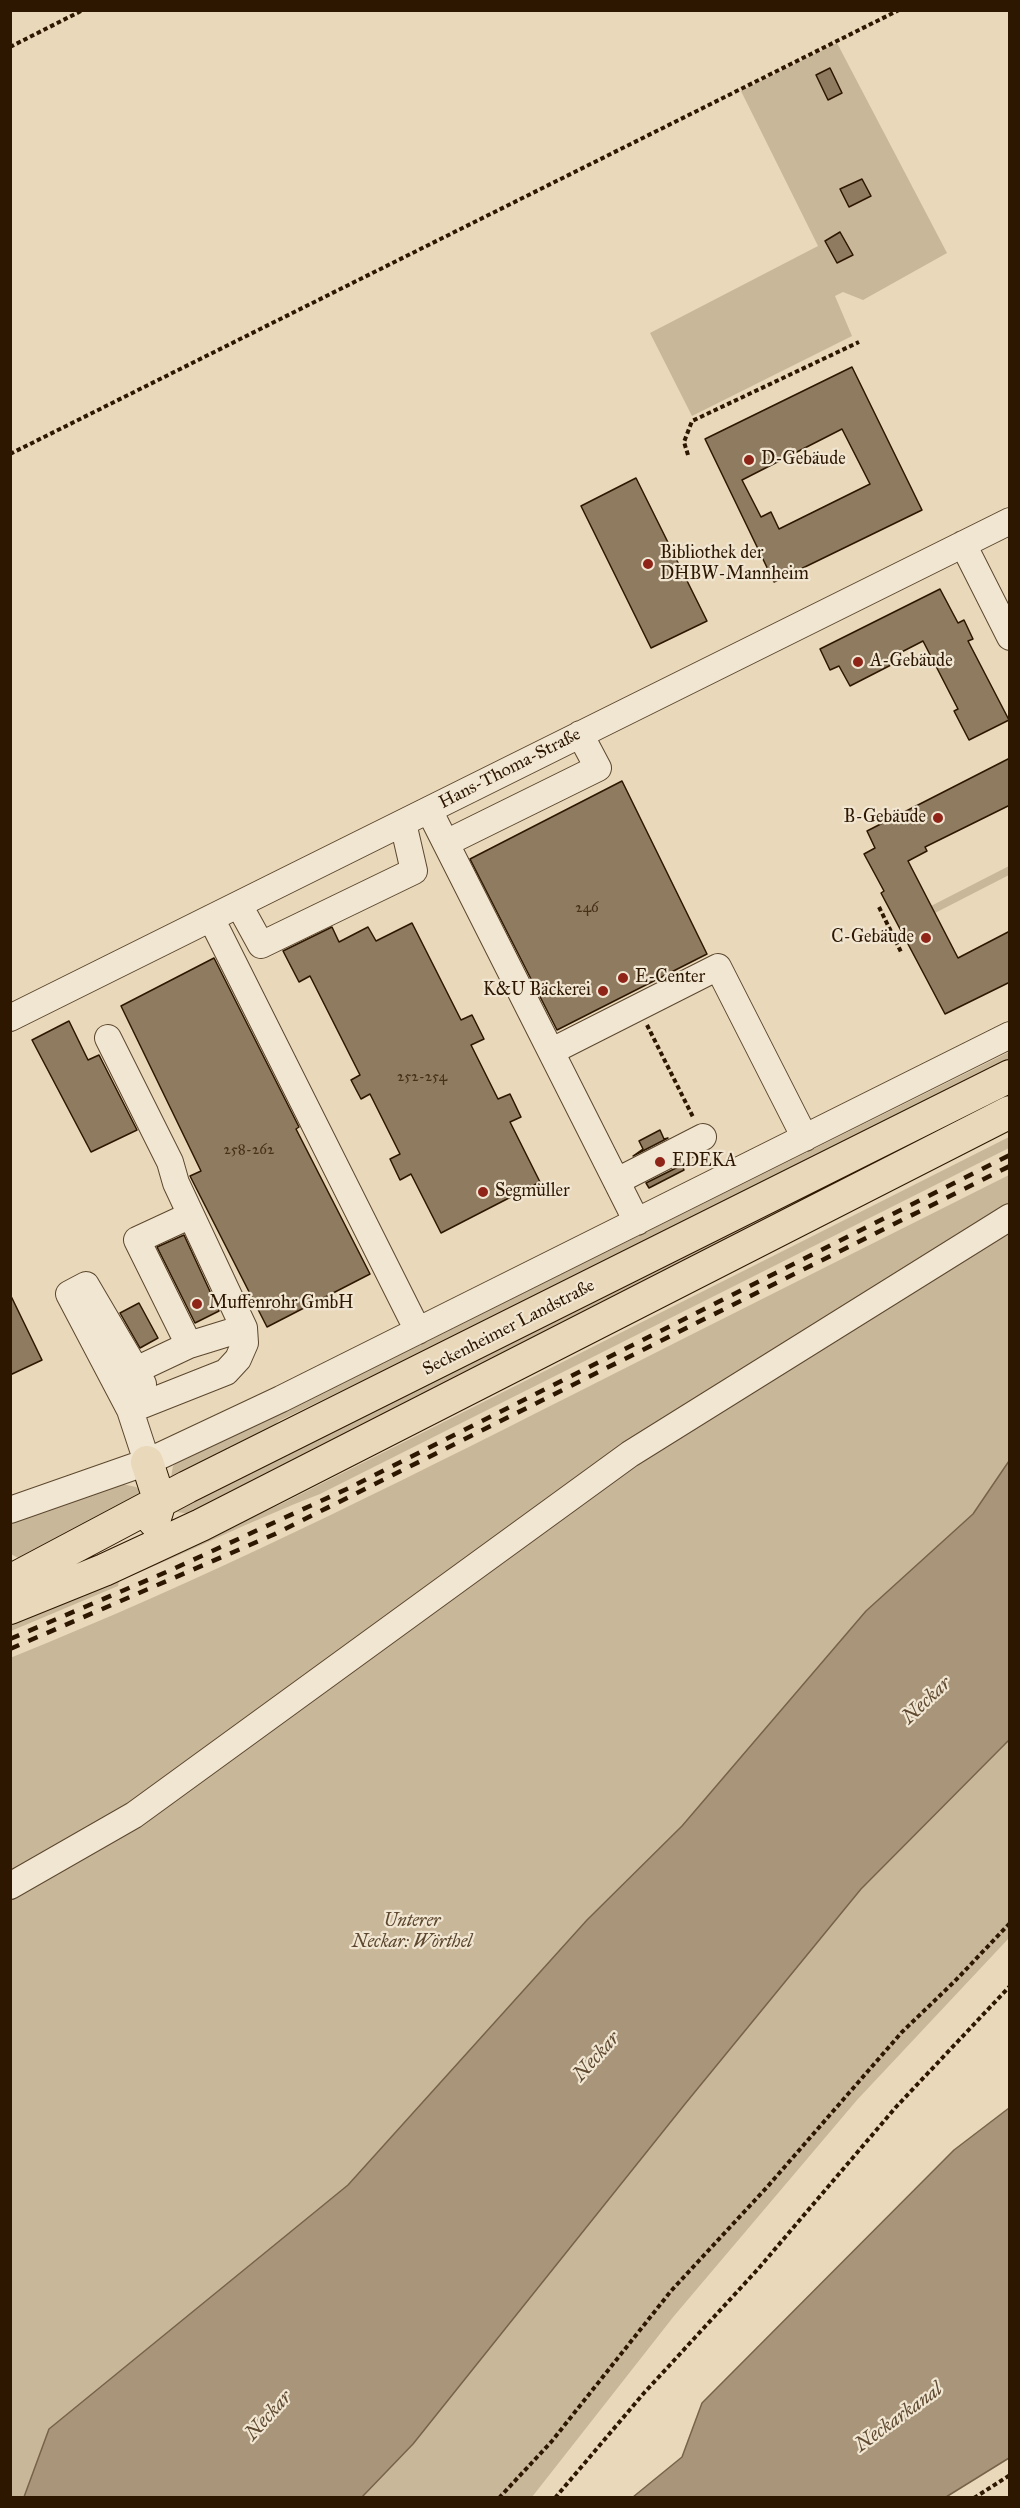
<!DOCTYPE html>
<html>
<head>
<meta charset="utf-8">
<style>
  body { margin:0 }
  #map { position:relative; width:1020px; height:2508px; overflow:hidden; background:#e9d8b9; font-family:"IM FELL Great Primer",serif }
  canvas { display:block }
  .frame { position:absolute; inset:0; border:12px solid #2d1700; pointer-events:none }
</style>
</head>
<body>
<div id="map">
<canvas width="1020" height="2508"></canvas>
<div class="frame"></div>
</div>
<script>
const c = document.querySelector('canvas').getContext('2d');
c.lineJoin = 'round';
function paint(path, color) {
  c.fillStyle = color;
  c.fill(path, 'evenodd');
}
function strokePath(path, color, width, dash) {
  c.strokeStyle = color;
  c.lineWidth = width;
  c.lineCap = dash ? 'butt' : 'round';
  c.setLineDash(dash || []);
  c.stroke(path);
}
function write(font, color, halo, rows, align = 'center') {
  c.font = font + ' "IM FELL Great Primer",serif';
  c.lineWidth = 4.5;
  c.setLineDash([]);
  c.textBaseline = 'middle';
  c.strokeStyle = halo;
  c.fillStyle = color;
  for (const [text, x, y, turn = 0] of rows) {
    c.save();
    c.translate(x, y);
    c.rotate((+turn || 0) * Math.PI / 180);
    c.textAlign = isNaN(turn) ? turn : align;
    if (halo) c.strokeText(text, 0, 0);
    c.fillText(text, 0, 0);
    c.restore();
  }
}
const green = new Path2D(`
  M837,43L947,253L863,300L843,292L835,296L852,336L692,416L650,333L818,246L741,91Z
  M1009,866V875L935,913L931,906Z
  M1009,1052V1060L523,1303L279,1421L261,1437L170,1483L173,1466L182,1458L608,1251Z
  M1009,1090V1099L189,1514L172,1511L434,1382Z
  M1009,1137V1148L320,1494C252,1520 187,1553 119,1581L118,1586L11,1631V1620L159,1560L281,1504Z
  M1009,1175V1938L857,2100L674,2316L532,2497H11L10,1658C204,1580 390,1487 576,1393C720,1320 865,1247 1009,1175Z
  M122,1484L136,1487L147,1495L28,1557L18,1558L11,1554V1525L15,1522Z`);
const water = new Path2D(`
  M1009,1461V1740L861,1889L685,2104L413,2444L362,2497H24L49,2429L348,2185L587,1920L682,1826L866,1611L973,1514Z
  M1009,2108V2458L946,2497H633L682,2457L702,2403L954,2150Z`);
const building = new Path2D(`
  M830,68L842,93L828,100L816,75Z
  M862,179L871,196L849,207L840,189Z
  M840,232L853,255L837,263L825,241Z
  M852,367L922,510L774,582L705,439ZM842,429L870,484L779,529L771,512L761,517L742,480Z
  M636,478L707,621L651,648L581,506Z
  M940,589L958,623L964,620L973,639L968,641L1009,720L969,740L954,711L958,709L923,641L888,659L891,665L850,686L839,666L830,670L820,649Z
  M1010,758V805L925,847L927,851L908,861L958,958L1010,931V982L945,1014L881,893L884,891L864,854L875,848L867,831Z
  M622,781L707,954L557,1030L470,859Z
  M412,923L461,1020L472,1015L484,1039L471,1045L498,1099L510,1094L521,1117L510,1122L540,1182L441,1233L411,1174L400,1180L390,1159L400,1154L370,1094L361,1099L351,1080L360,1075L310,976L299,982L283,951L332,927L339,942L368,927L376,941Z
  M214,958L299,1127L296,1129L370,1274L267,1327L190,1176L201,1171L121,1006Z
  M69,1021L88,1060L99,1055L137,1130L91,1152L32,1040Z
  M660,1130L664,1139L668,1138L633,1156L643,1149L639,1141Z
  M682,1165L684,1170L649,1188L646,1183Z
  M184,1235L219,1311L195,1323L157,1247Z
  M10,1294L42,1360L10,1375Z
  M139,1303L158,1338L140,1348L120,1313Z`);
const path = new Path2D(`
  M10,47L83,10
  M10,454L899,10
  M688,455L684,442L692,421L859,342
  M879,907L902,954
  M647,1025L693,1117
  M499,2498L552,2441L671,2291L768,2186L902,2032L955,1981L1010,1923
  M555,2498L644,2393L758,2269L896,2107L1010,1986
  M974,2498L1010,2475`);
const minor = new Path2D(`
  M963,544L1010,637
  M429,810L637,1222
  M446,843L598,768L580,734
  M239,905L261,945L414,871L403,823
  M211,918L418,1331
  M10,1018L1010,521
  M108,1038L170,1162L176,1183L244,1328L245,1343L238,1359L226,1372L130,1410
  M552,1051L718,967L805,1138
  M617,1181L703,1137
  M189,1345L137,1240L191,1215
  M136,1370L86,1285L69,1294L130,1410L147,1462
  M143,1384L136,1370L189,1345L244,1328
  M10,1510L147,1462L281,1399L1010,1035
  M10,1886L134,1815L630,1454L1010,1217`);
const major = new Path2D(`
  M147,1462L160,1502L154,1521
  M10,1581L187,1487L1010,1076
  M10,1608L104,1570L201,1525L1010,1112`);
const rail = new Path2D(`
  M10,1639L171,1570L349,1488L1010,1155
  M10,1649L275,1534L1010,1166`);
const markers = [
  [749,460,6,"#8f2418"],
  [648,564,6,"#8f2418"],
  [858,662,6,"#8f2418"],
  [938,818,6,"#8f2418"],
  [926,938,6,"#8f2418"],
  [623,978,6,"#8f2418"],
  [603,991,6,"#8f2418"],
  [660,1162,6,"#8f2418"],
  [483,1192,6,"#8f2418"],
  [197,1304,6,"#8f2418"]
];
const numberNames = [
  ["246",587,908],
  ["252-254",422,1077],
  ["258-262",249,1150]
];
const poiNames = [
  ["D-Gebäude",761,460],
  ["Bibliothek der",660,554],
  ["DHBW-Mannheim",660,575],
  ["A-Gebäude",870,662],
  ["B-Gebäude",926,818,"right"],
  ["C-Gebäude",914,938,"right"],
  ["E-Center",635,978],
  ["K&U Bäckerei",591,991,"right"],
  ["EDEKA",672,1162],
  ["Segmüller",495,1192],
  ["Muffenrohr GmbH",209,1304]
];
const streetNames = [
  ["Hans-Thoma-Straße",510,769,-27],
  ["Seckenheimer Landstraße",509,1328,-27]
];
const parkNames = [
  ["Unterer",412,1922],
  ["Neckar: Wörthel",412,1943]
];
const waterNames = [
  ["Neckar",927,1701,-43],
  ["Neckar",597,2057,-48],
  ["Neckar",269,2416,-48],
  ["Neckarkanal",899,2418,-36]
];
paint(green, '#c9b79a');
paint(water, '#a9967a');
strokePath(water, '#776349', 1.5);
paint(building, '#8f7b60');
strokePath(building, '#2d1700', 1.5);
strokePath(minor, '#5c472e', 28);
strokePath(major, '#2d1700', 34);
strokePath(path, '#2d1700', 4, [4.5, 3]);
strokePath(minor, '#f1e6d2', 26);
strokePath(major, '#e9d8b9', 32);
strokePath(rail, '#2d1700', 4.5, [10, 10]);
for (const [x, y, r, color] of markers) {
  const dot = new Path2D();
  dot.arc(x, y, r, 0, 2 * Math.PI);
  c.fillStyle = color;
  c.fill(dot);
  strokePath(dot, '#f1e6d2', 2);
}
write('15px', '#463018', null, numberNames);
write('18px', '#2d1700', '#f1e6d2', poiNames, 'left');
write('18px', '#2d1700', '#f1e6d2', streetNames);
write('italic 18px', '#5c472e', '#f1e6d2', parkNames);
write('italic 20px', '#5f4a31', '#f1e6d2', waterNames);
</script>
</body>
</html>
